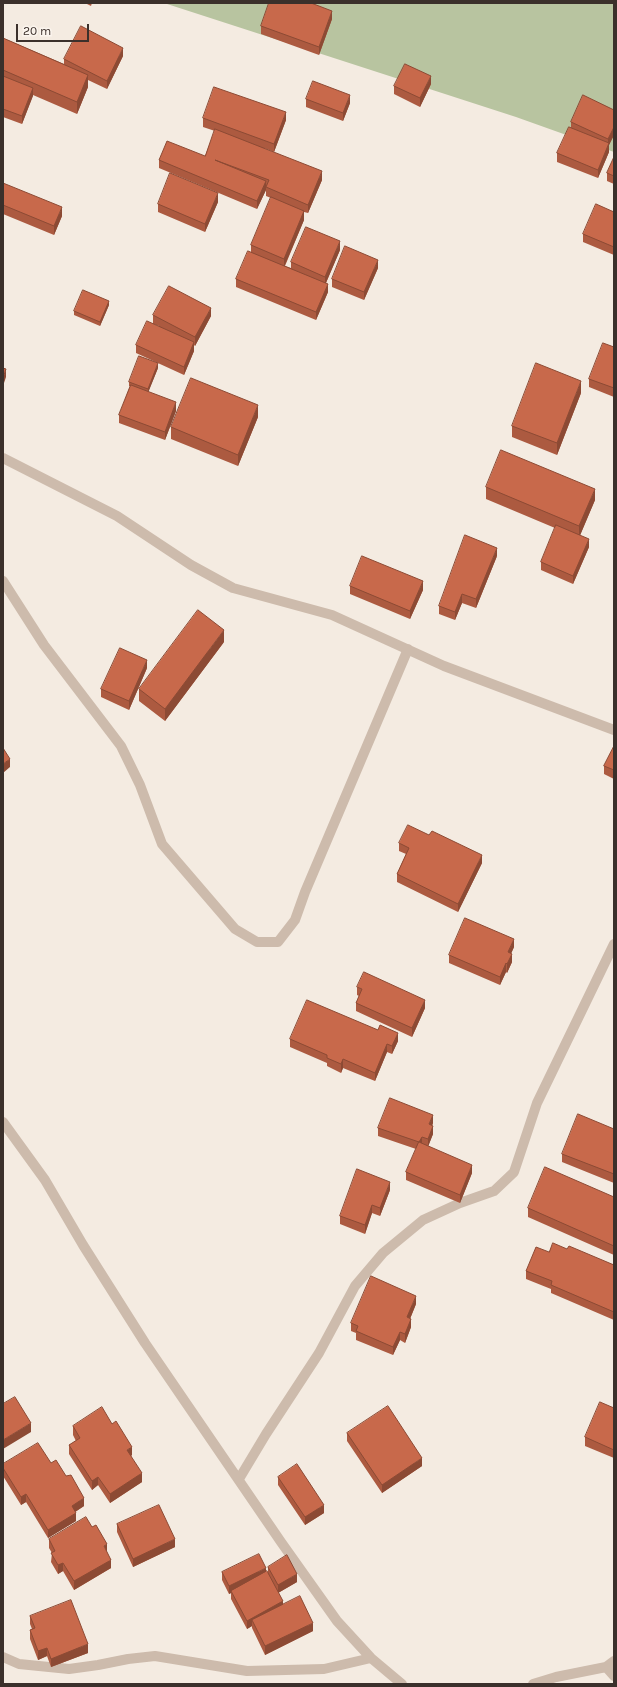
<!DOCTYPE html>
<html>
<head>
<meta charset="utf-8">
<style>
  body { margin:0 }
  #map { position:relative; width:617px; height:1687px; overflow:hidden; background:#f4ebe1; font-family:Karla,sans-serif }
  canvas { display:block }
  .frame { position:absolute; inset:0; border:4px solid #3b302b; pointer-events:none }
  .scale { position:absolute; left:16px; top:24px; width:73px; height:18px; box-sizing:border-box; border:2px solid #3b302b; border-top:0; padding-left:5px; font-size:12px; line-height:14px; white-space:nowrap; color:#3b302b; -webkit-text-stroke:3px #fbf5ee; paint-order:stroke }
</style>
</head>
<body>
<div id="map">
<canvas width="617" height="1687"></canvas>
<div class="frame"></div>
<div class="scale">20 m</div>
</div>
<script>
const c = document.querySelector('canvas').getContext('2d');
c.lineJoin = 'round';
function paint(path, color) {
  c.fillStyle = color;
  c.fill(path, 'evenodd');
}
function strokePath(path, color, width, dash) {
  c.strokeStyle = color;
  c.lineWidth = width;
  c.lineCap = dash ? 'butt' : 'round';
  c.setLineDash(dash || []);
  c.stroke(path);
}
const green = new Path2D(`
  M164,3H614V152L516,117Z`);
const street = new Path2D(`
  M3,458L117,516L191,565L233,588L332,615L444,666L614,730
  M3,581L44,645L121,746L140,785L162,844L235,929L257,942H278L295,920L305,892L408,649
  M3,1122L45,1180L83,1245L145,1343L281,1542L337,1621L371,1658L402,1684
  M239,1479L266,1434L319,1353L355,1286L383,1253L423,1220L460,1203L494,1191L514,1172L537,1103L614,944
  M3,1657L19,1664L69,1669L98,1665L128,1659L155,1656L247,1671L324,1669L371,1658
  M606,1667L614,1676
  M533,1684L556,1677L606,1667L614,1661`);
const wall = new Path2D(`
  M85,3H92L91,6Z
  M332,19L319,55L261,34V26Z
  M3,38L64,64V59L123,56L107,89L88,80V87L77,114L33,95L22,124L3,117Z
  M431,84L420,107L394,94V86Z
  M306,99L350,103L343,121L306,107Z
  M614,110V135L609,145V152L598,178L557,162V153L571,128V122Z
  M203,118L286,120L274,152L264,148L322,180L308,213L304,212V220L285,266L291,268V262L340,250L326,283L328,292L316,320L236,287V279L251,252V245L271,198L266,196V187V190L257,209L159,168V160L205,156L215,131L203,127Z
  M614,157V184L607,181V173Z
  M3,183L62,216L54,235L3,214Z
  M218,202L205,232L158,212V204Z
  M614,212V255L583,242V234Z
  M378,268L364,300L332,287V279Z
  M109,305L100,326L74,315V311Z
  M153,315L211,316L195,346L194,345V351L184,375L136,353V345L159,326L153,324Z
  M614,347V397L589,387V379Z
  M158,368L148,392L176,411L165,440L119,423V415L130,386H129V382Z
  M581,393L557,455L512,437V426Z
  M258,417L238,466L171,439V427Z
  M486,487L595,500L580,535L589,547L573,584L541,570V562L555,528L486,499Z
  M497,556L476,608L462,603L455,620L439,614V606Z
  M350,586L423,590L410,619L350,594Z
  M224,642L165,721L139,701V689Z
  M147,668L129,710L101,697V689Z
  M614,746V779L604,774V766Z
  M399,843L482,863L458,912L397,882V874L406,854L399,851Z
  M514,947L511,953L512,962L507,973L506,972L500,985L449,963V955Z
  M357,987L425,1008L412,1037L356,1011V1003L359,996L357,995Z
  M290,1039L398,1041L392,1054L387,1052L375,1081L343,1068L341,1073L327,1066V1063L290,1047Z
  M433,1123L432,1126L433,1134L428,1146L472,1173L460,1203L406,1180V1172L416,1149L378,1136V1128Z
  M614,1129V1183L562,1162V1154Z
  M390,1190L380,1216L372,1213L365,1234L340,1224V1216Z
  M614,1197V1255L528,1217V1208Z
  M567,1249L614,1265V1320L551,1293V1289L526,1279V1271L549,1252Z
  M416,1304L410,1319L411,1327L405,1343L400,1340L393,1355L356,1340V1333L351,1331V1323Z
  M614,1408V1458L585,1446V1437Z
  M73,1426L132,1455L131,1456L142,1482L110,1503L98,1485L92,1490L69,1454V1445L76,1441L73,1435Z
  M347,1433L422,1466L382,1493L347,1441Z
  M51,1463L84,1506L75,1512L76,1521L48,1538L26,1502L21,1505L3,1476V1464Z
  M278,1477L324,1513L305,1525L278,1485Z
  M117,1524L175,1547L133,1567L117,1532Z
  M49,1539L107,1552L111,1568L74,1590L63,1571L58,1574L51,1562L52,1553L49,1548Z
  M268,1567L297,1582L278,1593L283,1604L313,1631L265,1655L252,1628V1626L247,1629L231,1599V1593L229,1594L222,1580V1572H266L268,1573Z
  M30,1616L88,1653L51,1667L47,1656L38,1660L30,1639V1630L32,1629L30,1624Z`);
const shadedWall = new Path2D(`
  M332,11V19L319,55V47Z
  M123,48V56L107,89V81Z
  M88,75V87L77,114V102Z
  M431,76V84L420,107V98Z
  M33,88V96L22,124V116Z
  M350,95V103L343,121V113Z
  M286,112V120L274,152V144Z
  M614,127V135L609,145V152L598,178V170L608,146V139Z
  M322,171V180L308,213V205Z
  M266,181V190L257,209V201Z
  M218,193V202L205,232V224Z
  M62,207V216L54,235V226Z
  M304,211V220L284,267V259Z
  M340,241V250L325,285V277Z
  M378,260V268L364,300V292Z
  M328,284V292L316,320V312Z
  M109,301V305L100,326V322Z
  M211,308V316L195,346V337Z
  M194,342V351L184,375V367Z
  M158,363V368L148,393V389Z
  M6,369V377L3,386V378Z
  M581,381V393L557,455V443Z
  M176,402V411L165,440V432Z
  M258,405V417L238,466V455Z
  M595,489V500L579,538V526Z
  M589,539V547L573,584V576Z
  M497,548V556L476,608V599Z
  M423,581V590L410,619V611Z
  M462,594V603L455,620V612Z
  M224,630V642L165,721V709Z
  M147,660V668L129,710V701Z
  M10,759V767L3,773V764Z
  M482,855V863L458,912V904Z
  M514,939V947L508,961V952Z
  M512,954V962L507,973V964Z
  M506,963V972L500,985V977Z
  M425,1000V1008L412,1037V1028Z
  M398,1033V1041L392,1054V1046Z
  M387,1044V1052L375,1081V1073Z
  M343,1059V1068L341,1073V1064Z
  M433,1115V1123L429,1133V1124Z
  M433,1126V1134L428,1147V1139Z
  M422,1137V1145L419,1142Z
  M472,1165V1173L460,1203V1195Z
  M390,1182V1190L380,1216V1208Z
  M372,1205V1213L365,1234V1225Z
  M416,1296V1304L407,1326V1317Z
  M411,1319V1327L405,1343V1334Z
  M400,1332V1340L393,1355V1347Z
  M31,1423V1432L3,1449V1440Z
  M132,1447V1455L127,1458V1450Z
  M422,1458V1466L382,1493V1485Z
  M142,1473V1482L110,1503V1494Z
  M98,1477V1485L92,1490V1481Z
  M26,1494V1502L21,1505V1497Z
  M84,1498V1506L72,1514V1506Z
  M324,1505V1513L305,1525V1517Z
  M76,1513V1521L48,1538V1530Z
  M175,1539V1547L133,1567V1559Z
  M107,1544V1553L104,1546Z
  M111,1560V1568L74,1590V1581Z
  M63,1563V1571L58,1574V1565Z
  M266,1568V1576L231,1591V1593L229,1594V1586Z
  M297,1574V1582L278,1593V1585Z
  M283,1601V1610L252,1620V1626L247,1629V1621Z
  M313,1623V1631L265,1655V1646Z
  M88,1644V1653L51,1667V1659Z
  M47,1648V1656L38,1660V1651Z`);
const building = new Path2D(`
  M269,3H311L332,11L319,47L261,26Z
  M81,26L123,48L107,81L64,59Z
  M3,38L88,75L77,102L3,70Z
  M405,64L431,76L420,98L394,86Z
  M3,76L33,88L22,116L3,109Z
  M313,81L350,95L343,113L306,99Z
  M214,87L286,112L274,144L203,118Z
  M583,95L614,110V127L608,139L571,122Z
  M569,127L609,143L598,170L557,153Z
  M215,129L322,171L308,205L266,187L269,180L215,160L266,181L257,201L159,160L167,141L205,156Z
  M614,157V176L607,173Z
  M170,173L218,193L205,224L158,204Z
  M3,183L62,207L54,226L3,205Z
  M271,197L304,211L284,259L251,245Z
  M596,204L614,212V247L583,234Z
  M306,227L340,241L325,277L291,262Z
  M345,246L378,260L364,292L332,279Z
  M248,251L328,284L316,312L236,279Z
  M169,286L211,308L195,337L153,315Z
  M83,290L109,301L100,322L74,311Z
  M147,321L194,342L184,367L136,345Z
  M603,343L614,347V388L589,379Z
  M139,356L158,363L148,389L129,382Z
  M536,363L581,381L557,443L512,426Z
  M3,368L6,369L3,378Z
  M191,378L258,405L238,455L171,427Z
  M131,385L176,402L165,432L119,415Z
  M501,450L595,489L579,526L486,487Z
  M556,525L589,539L573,576L541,562Z
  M465,535L497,548L476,599L462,594L455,612L439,606Z
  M362,556L423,581L410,611L350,586Z
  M198,610L224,630L165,709L139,689Z
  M120,648L147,660L129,701L101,689Z
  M614,746V770L604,766Z
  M3,748L10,759L3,764Z
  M408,825L429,835L432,831L482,855L458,904L397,874L409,848L399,843Z
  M465,918L514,939L508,952L512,954L507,964L506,963L500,977L449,955Z
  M364,972L425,1000L412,1028L356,1003L362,989L357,987Z
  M307,1000L378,1030L380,1025L398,1033L392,1046L387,1044L375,1073L343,1059L341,1064L327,1058V1055L290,1039Z
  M390,1098L433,1115L429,1124L433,1126L428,1139L422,1137L419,1142L378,1128Z
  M578,1114L614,1129V1174L562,1154Z
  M419,1142L472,1165L460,1195L406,1172Z
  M545,1167L614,1197V1246L528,1208Z
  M357,1169L390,1182L380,1208L372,1205L365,1225L340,1216Z
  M553,1243L567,1249L569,1246L614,1265V1312L551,1285L552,1281L526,1271L536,1247L549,1252Z
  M371,1276L416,1296L407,1317L411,1319L405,1334L400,1332L393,1347L356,1331L358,1326L351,1323Z
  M15,1397L31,1423L3,1440V1404Z
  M600,1402L614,1408V1450L585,1437Z
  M388,1406L422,1458L382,1485L347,1433Z
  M102,1407L112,1424L116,1421L132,1447L127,1450L142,1473L110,1494L98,1477L92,1481L69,1445L80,1438L73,1426Z
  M38,1443L51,1463L56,1460L66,1476L71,1475L84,1498L72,1506L76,1513L48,1530L26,1494L21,1497L3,1468V1464Z
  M297,1464L324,1505L305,1517L278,1477Z
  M159,1505L175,1539L133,1559L117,1524Z
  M86,1517L92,1527L96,1525L107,1544L104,1546L111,1560L74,1581L63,1563L58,1565L51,1553L55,1551L49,1539Z
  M259,1554L266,1568L229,1586L222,1572Z
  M287,1555L297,1574L278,1585L268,1567Z
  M267,1571L283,1601L247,1621L231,1591Z
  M300,1596L313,1623L265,1646L252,1620Z
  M71,1600L88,1644L51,1659L47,1648L38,1651L30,1630L35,1628L30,1616Z`);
paint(green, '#b8c4a0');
strokePath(street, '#cdbbac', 10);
paint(wall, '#ac5a40');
paint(shadedWall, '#8c4a34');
paint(building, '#c8694b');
strokePath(building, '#8c4a34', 1);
</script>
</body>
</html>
